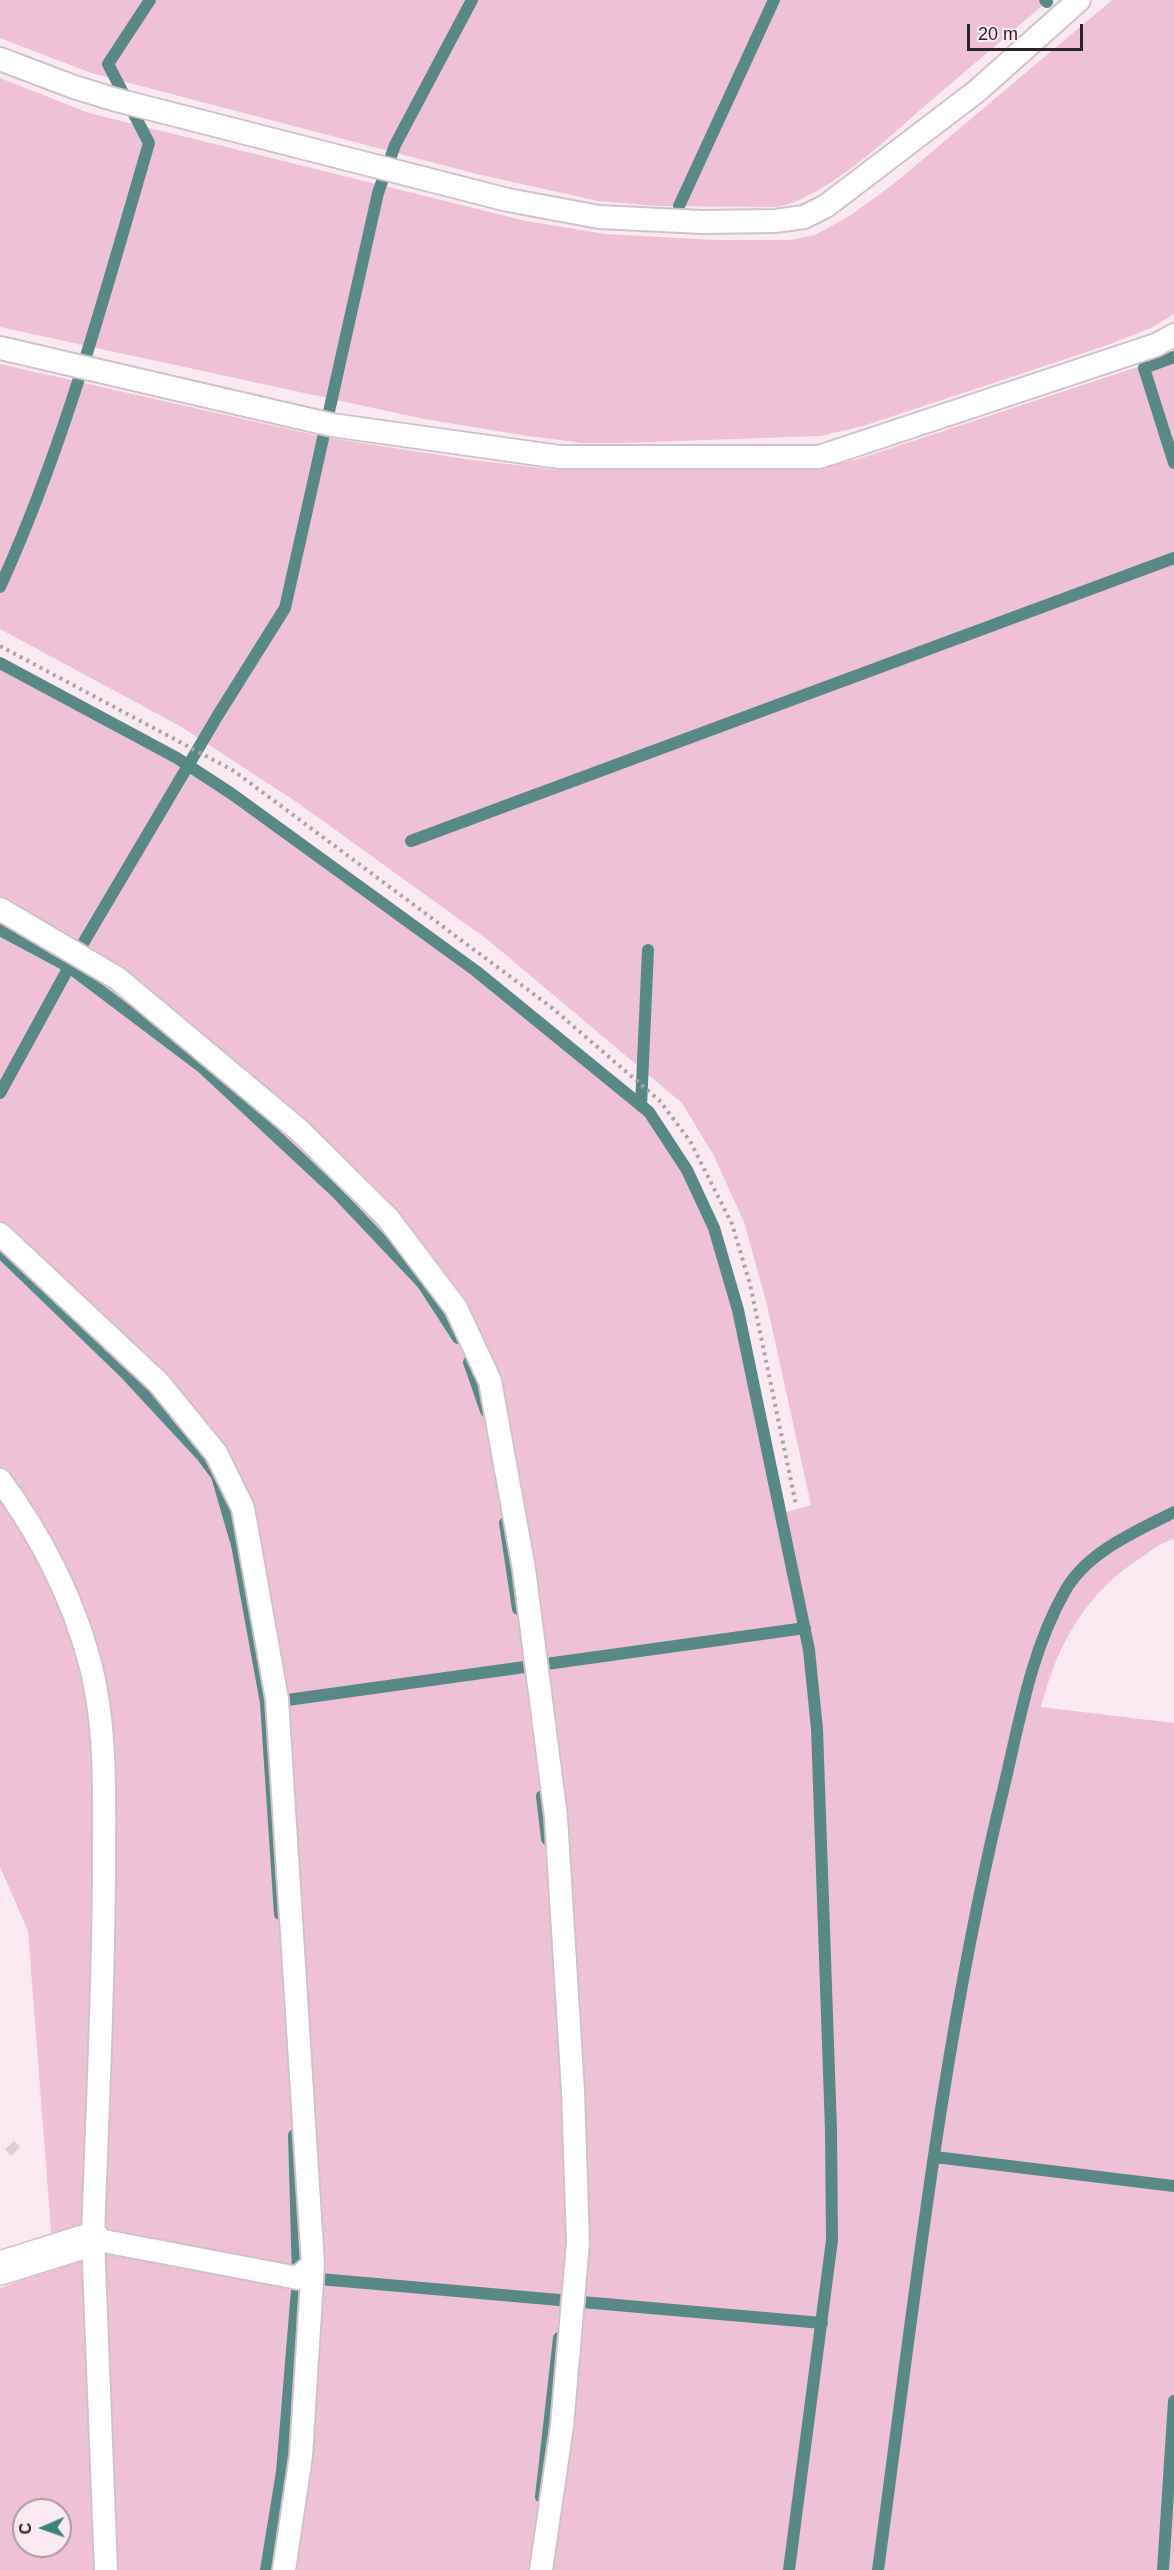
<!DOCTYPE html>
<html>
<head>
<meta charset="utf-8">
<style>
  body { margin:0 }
  #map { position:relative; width:1174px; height:2570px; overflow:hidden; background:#fae9f1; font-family:Helvetica,sans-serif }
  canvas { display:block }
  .north { position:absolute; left:12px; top:2498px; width:60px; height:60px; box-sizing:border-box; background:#fae9f1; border:2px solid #a89ba1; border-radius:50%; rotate:268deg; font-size:16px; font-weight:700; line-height:24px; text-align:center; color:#2c2528 }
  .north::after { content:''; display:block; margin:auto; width:21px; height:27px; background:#3b837f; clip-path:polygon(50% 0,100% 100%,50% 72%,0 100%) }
  .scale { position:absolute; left:967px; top:24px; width:116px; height:27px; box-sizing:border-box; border:3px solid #2c2528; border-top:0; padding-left:8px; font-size:18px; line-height:21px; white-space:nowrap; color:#2c2528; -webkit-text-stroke:4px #fae9f1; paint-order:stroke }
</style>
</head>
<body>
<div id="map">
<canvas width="1174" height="2570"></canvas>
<div class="north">С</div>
<div class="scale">20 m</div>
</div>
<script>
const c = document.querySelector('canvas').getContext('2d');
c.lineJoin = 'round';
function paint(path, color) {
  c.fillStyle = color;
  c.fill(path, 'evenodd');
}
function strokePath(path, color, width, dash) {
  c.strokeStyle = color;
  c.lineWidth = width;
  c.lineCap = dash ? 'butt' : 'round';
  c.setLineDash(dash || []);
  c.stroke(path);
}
const green = new Path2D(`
  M0,0H1049C1008,35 968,69 927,104C888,138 828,196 778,207L659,206L598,201L477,174L91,73L0,38Z
  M1112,0H1174V314L1151,328L1105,346L863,426L820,436L622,443H583L528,436L424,419L0,327V78L89,113L526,221L605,234L717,240H790L815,235L851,215L896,182Z
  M1174,355V1539C1162,1542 1152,1550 1142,1557C1086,1592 1057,1645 1041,1707L1174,1723V2570H0V2288L54,2269L28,1931L0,1867V660L173,752L234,793L476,968L651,1110L689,1169L717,1227L740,1308L783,1513L811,1505L767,1305L744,1222L714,1156L682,1103L488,940L298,803L180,726L0,629V364L323,437L465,459L559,470L764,469L821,466L855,460ZM24,2510H60V2546H24Z`);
const stream = new Path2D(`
  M1045,0L1047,2
  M679,206L774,0
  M1174,357L1144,368L1174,463
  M0,587C65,445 105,293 149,143L108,64L150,0
  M0,663L177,758L232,794L476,971L649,1112L687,1170L714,1228L738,1310L809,1650L817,1729L831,2130L832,2240L789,2570
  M411,841L1174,558
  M0,930L69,967L203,1068L335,1191L423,1284L458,1338
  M0,1093L69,967L218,715L285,608L378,193L395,145L472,0
  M641,1106L648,950
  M0,1252L125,1373L202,1456L217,1476L237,1545L266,1703L280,1914
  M469,1362L486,1411
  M505,1523L518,1609
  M273,1702L805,1628
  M542,1796L547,1839
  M935,2157L1174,2186
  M308,2278L822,2323
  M541,2497L559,2338
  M266,2570L282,2472L298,2278L294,2135
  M878,2570C913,2314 940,2055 1000,1803C1018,1732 1028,1656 1065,1591C1087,1552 1135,1532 1174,1512
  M1163,2570L1174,2401`);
const building = new Path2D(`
  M14,2141L20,2147L11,2156L5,2149Z`);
const path = new Path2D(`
  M0,646L234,771L551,1007L659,1100L690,1141L732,1224L750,1284L796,1505`);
const lane = new Path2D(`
  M0,59L74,87L113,99L508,200L599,217L702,222L775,221L804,217L826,206L977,91L1079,0
  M0,348L332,425L560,457H819L1156,345L1174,335
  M0,909L117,978L299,1130L388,1218L456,1308L490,1381L524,1569L556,1817L573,2091L578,2243L562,2426L541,2570
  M0,1234L159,1383L216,1453L243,1508L277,1699L313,2264L301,2456L284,2570
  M0,1480C40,1534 73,1598 90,1663C107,1727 104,1796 104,1862C104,1987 97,2113 93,2239L298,2278L313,2264
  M93,2239L106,2570`);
const street = new Path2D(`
  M0,2268L93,2239`);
paint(green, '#efc1d7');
strokePath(stream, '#588987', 12);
paint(building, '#e0ced7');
strokePath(lane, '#d2c1c9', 26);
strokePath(street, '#d2c1c9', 36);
strokePath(path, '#aea1a7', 4, [3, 4.5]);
strokePath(lane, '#fff', 22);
strokePath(street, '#fff', 33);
</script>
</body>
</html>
